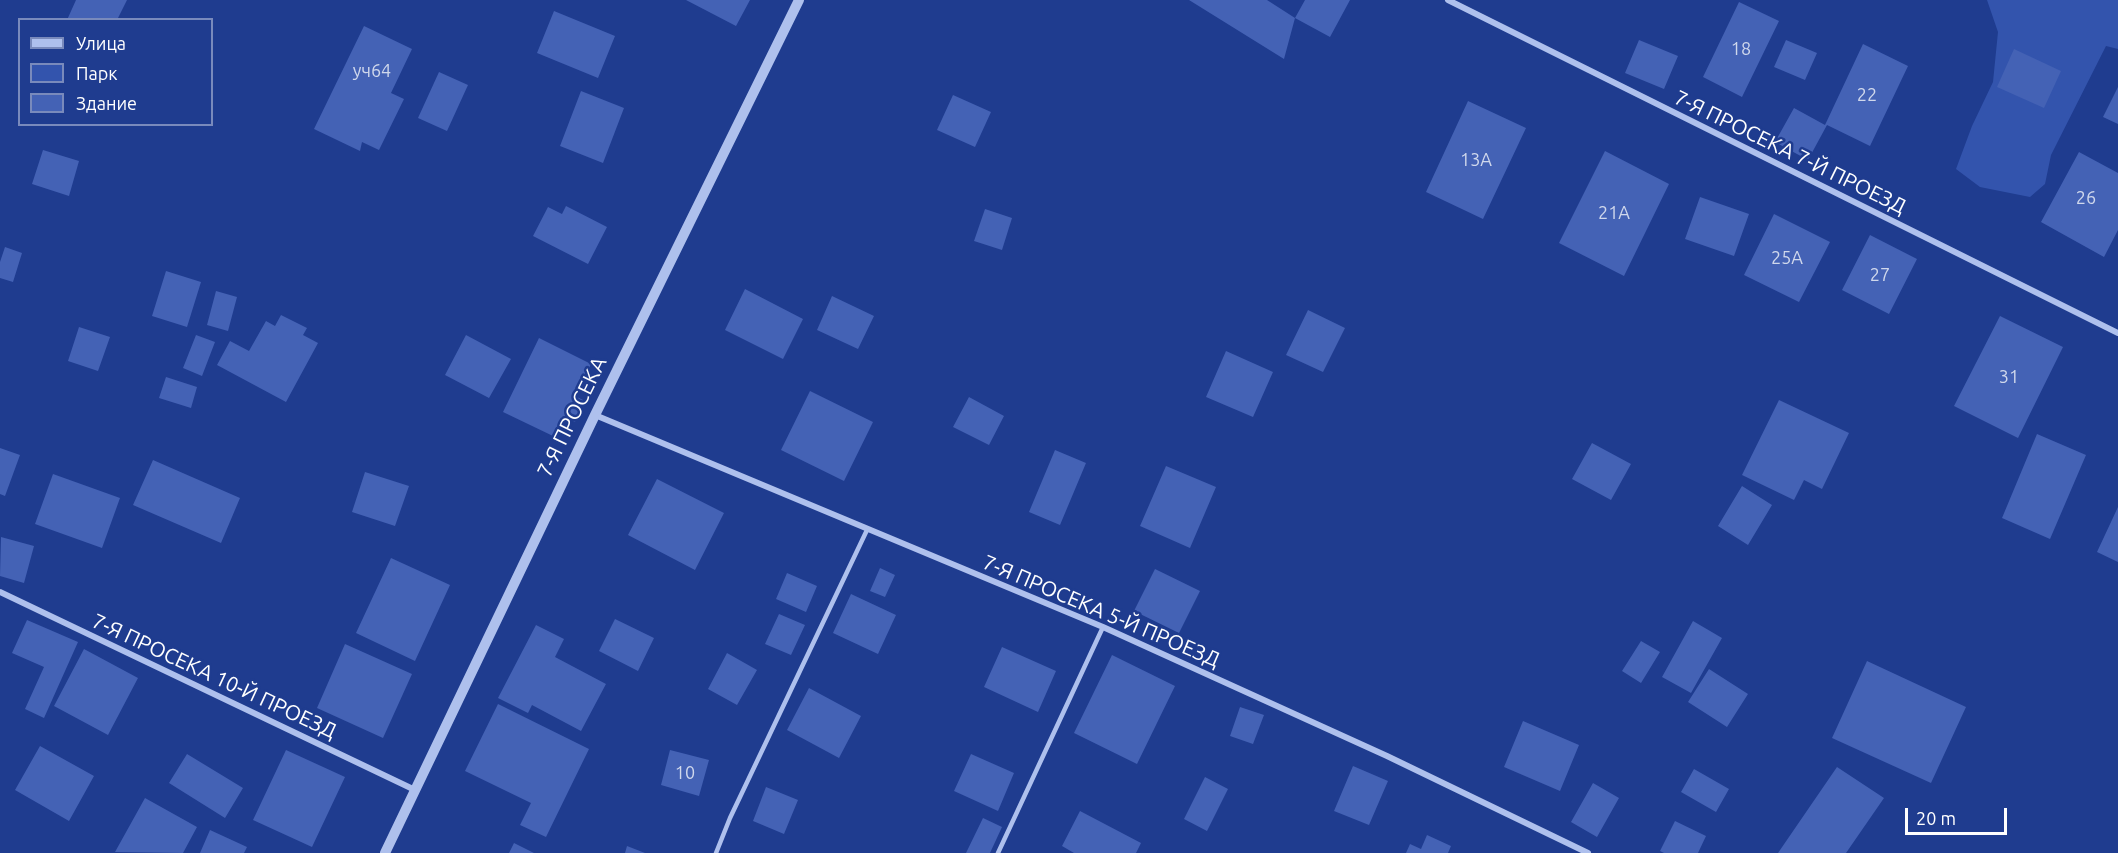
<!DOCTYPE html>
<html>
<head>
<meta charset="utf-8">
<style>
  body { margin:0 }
  #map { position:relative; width:2118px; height:853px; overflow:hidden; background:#1f3c8f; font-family:Ubuntu,sans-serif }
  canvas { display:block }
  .legend { position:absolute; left:18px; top:18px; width:195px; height:108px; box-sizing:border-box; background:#1f3c8f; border:2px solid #798abc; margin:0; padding:8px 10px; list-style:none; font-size:18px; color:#fff }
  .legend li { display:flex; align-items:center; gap:12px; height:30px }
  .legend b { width:30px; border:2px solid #798abc }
  .scale { position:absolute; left:1905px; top:808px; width:102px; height:27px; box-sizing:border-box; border:3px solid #fff; border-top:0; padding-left:8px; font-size:18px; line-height:21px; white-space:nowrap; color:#fff; -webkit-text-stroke:4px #1f3c8f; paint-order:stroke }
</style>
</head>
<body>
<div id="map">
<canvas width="2118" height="853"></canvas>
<ul class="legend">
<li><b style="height:8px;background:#aec0ed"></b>Улица</li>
<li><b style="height:16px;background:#3354ad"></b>Парк</li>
<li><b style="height:16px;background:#4462b5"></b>Здание</li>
</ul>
<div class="scale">20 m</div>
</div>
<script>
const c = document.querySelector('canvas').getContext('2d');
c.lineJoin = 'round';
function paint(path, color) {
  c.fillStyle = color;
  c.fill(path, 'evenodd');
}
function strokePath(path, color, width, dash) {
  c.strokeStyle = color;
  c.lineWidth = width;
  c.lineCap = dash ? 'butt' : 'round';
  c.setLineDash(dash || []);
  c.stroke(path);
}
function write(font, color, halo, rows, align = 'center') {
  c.font = font + ' Ubuntu,sans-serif';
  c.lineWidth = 5;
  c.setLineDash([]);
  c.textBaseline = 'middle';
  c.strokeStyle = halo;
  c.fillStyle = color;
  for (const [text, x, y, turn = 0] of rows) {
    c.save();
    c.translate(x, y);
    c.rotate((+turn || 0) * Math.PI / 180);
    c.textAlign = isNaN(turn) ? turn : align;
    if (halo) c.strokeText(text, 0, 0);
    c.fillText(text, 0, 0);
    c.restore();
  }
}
const green = new Path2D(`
  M1987,0H2118V49L2106,46L2051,155L2045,184L2030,197L1980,187L1956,169L1972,126L1993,82L1998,32Z`);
const building = new Path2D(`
  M76,0H127L117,20H67Z
  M686,0H750L736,26Z
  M1189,0H1267L1295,18L1284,59Z
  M1305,0H1350L1330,37L1295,18Z
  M1739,2L1779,21L1742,97L1703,77Z
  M554,11L615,36L598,78L537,53Z
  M364,26L412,49L391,93L404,99L379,150L362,142L360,151L314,129Z
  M1639,40L1678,56L1664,89L1625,73Z
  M1786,40L1817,53L1805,80L1774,67Z
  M1863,44L1908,66L1870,146L1827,125L1808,160L1775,142L1794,108L1825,125Z
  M2014,49L2061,71L2044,108L1997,87Z
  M439,72L468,85L447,131L418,118Z
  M2118,87V124L2103,117Z
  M581,91L624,108L603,163L560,146Z
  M953,95L991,112L975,147L937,130Z
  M1468,101L1526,128L1483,219L1426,192Z
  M43,150L79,161L69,196L32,184Z
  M1605,151L1669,184L1624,276L1559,243Z
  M2079,152L2118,173V230L2104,257L2041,222Z
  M1700,197L1749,214L1734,256L1685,239Z
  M566,206L607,227L588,264L533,236L548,207L562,214Z
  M985,209L1012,218L1002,250L974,241Z
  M1774,214L1830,242L1799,302L1744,275Z
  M1870,235L1917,259L1889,314L1842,290Z
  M5,247L22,253L13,282L0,278V262Z
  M166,271L201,282L187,327L152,316Z
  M745,289L803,319L783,359L725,330Z
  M216,291L237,297L228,331L207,325Z
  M832,296L874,316L858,349L817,330Z
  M1308,310L1345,328L1323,372L1286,355Z
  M281,315L307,328L303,335L318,343L286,402L217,365L230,341L249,351L266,321L275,326Z
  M2000,316L2063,347L2018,438L1954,406Z
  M79,327L110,337L98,371L68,361Z
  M196,335L215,342L202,376L183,368Z
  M466,335L511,359L489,398L445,375Z
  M539,338L591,364L575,396L585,401L575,422L563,416L553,436L503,412Z
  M1226,351L1273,372L1253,417L1206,397Z
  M166,377L197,387L191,408L159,398Z
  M810,391L873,422L844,481L781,450Z
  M969,397L1004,416L989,445L953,427Z
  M1779,400L1849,433L1822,489L1804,480L1794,500L1742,475Z
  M2037,434L2086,455L2050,539L2002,518Z
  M1592,443L1631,464L1611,500L1572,479Z
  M0,448L20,455L5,496L0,494Z
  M1055,450L1086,463L1060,525L1029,512Z
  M153,460L240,498L221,543L133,505Z
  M1166,466L1216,487L1190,548L1140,526Z
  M365,472L409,486L395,526L352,512Z
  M53,474L120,498L102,548L35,524Z
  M657,479L724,513L695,570L628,535Z
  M1742,486L1772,505L1748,545L1718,526Z
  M2118,507V562L2097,552Z
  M1,537L34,546L24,583L0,576Z
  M391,558L450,585L415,661L356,633Z
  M880,568L895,575L885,597L870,591Z
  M1155,569L1200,591L1179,633L1134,611Z
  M787,573L817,586L806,612L776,599Z
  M851,594L896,615L878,654L833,633Z
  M779,614L805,625L791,655L765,644Z
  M615,619L654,638L638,671L599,651Z
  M27,620L78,642L44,718L25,709L44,667L12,653Z
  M1693,621L1722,638L1691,693L1662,677Z
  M536,625L564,639L555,657L606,684L581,731L532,705L528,713L498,698Z
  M1641,641L1660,652L1641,683L1622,671Z
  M345,644L412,674L383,738L317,708Z
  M1002,647L1056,671L1038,712L984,687Z
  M84,649L138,678L108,735L54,706Z
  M727,653L757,670L737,705L708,689Z
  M1112,655L1175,686L1137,764L1074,733Z
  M1867,661L1966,707L1931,783L1832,738Z
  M1709,669L1748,694L1727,727L1688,702Z
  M809,688L861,716L839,758L787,730Z
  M498,704L589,749L546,837L520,825L531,803L465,771Z
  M1240,707L1264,715L1253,744L1230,736Z
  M1523,721L1579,745L1560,791L1504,767Z
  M40,746L94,776L69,821L15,790Z
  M286,750L345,777L312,847L253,820Z
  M670,750L709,760L699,796L661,785Z
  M187,754L243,788L225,818L169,783Z
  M971,754L1014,773L998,811L954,791Z
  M1353,766L1388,781L1369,825L1334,811Z
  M1837,767L1884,798L1846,853H1778Z
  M1694,769L1729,789L1716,812L1681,792Z
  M1205,777L1228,789L1207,831L1184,819Z
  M1593,783L1619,798L1597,837L1571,822Z
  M766,787L798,800L784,834L753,821Z
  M145,798L197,827L183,853L115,852Z
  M1080,811L1141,843L1136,853H1074L1062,846Z
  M983,818L1002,827L990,853H966Z
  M1675,821L1706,836L1698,853H1664L1660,851Z
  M210,830L247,847L244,853H200Z
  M1427,835L1451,846L1448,853H1406L1410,844L1421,849Z
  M514,843L534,853H509Z
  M627,846L645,853H625Z`);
const service = new Path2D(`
  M716,853L730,818L867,530
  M998,853L1103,627`);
const minor = new Path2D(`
  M1448,0L2118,333
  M595,415L1103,627L1387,756L1588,853
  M0,592L415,790`);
const tertiary = new Path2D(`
  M385,853L595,415L799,0`);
const numberNames = [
  ["18",1741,49],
  ["уч64",372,71],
  ["22",1867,95],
  ["13А",1476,160],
  ["26",2086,198],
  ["21А",1614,213],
  ["25А",1787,258],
  ["27",1880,275],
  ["31",2009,377],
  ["10",685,773]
];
const streetNames = [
  ["7-Я ПРОСЕКА 7-Й ПРОЕЗД",1790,152,26],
  ["7-Я ПРОСЕКА",572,417,-64],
  ["7-Я ПРОСЕКА 5-Й ПРОЕЗД",1101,611,23],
  ["7-Я ПРОСЕКА 10-Й ПРОЕЗД",214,676,25]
];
paint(green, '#3354ad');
paint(building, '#4462b5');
strokePath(service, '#aec0ed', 4.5);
strokePath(minor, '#aec0ed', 6);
strokePath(tertiary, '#aec0ed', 10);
write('18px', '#d0d8ec', null, numberNames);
write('21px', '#fff', '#1f3c8f', streetNames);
</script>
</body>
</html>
